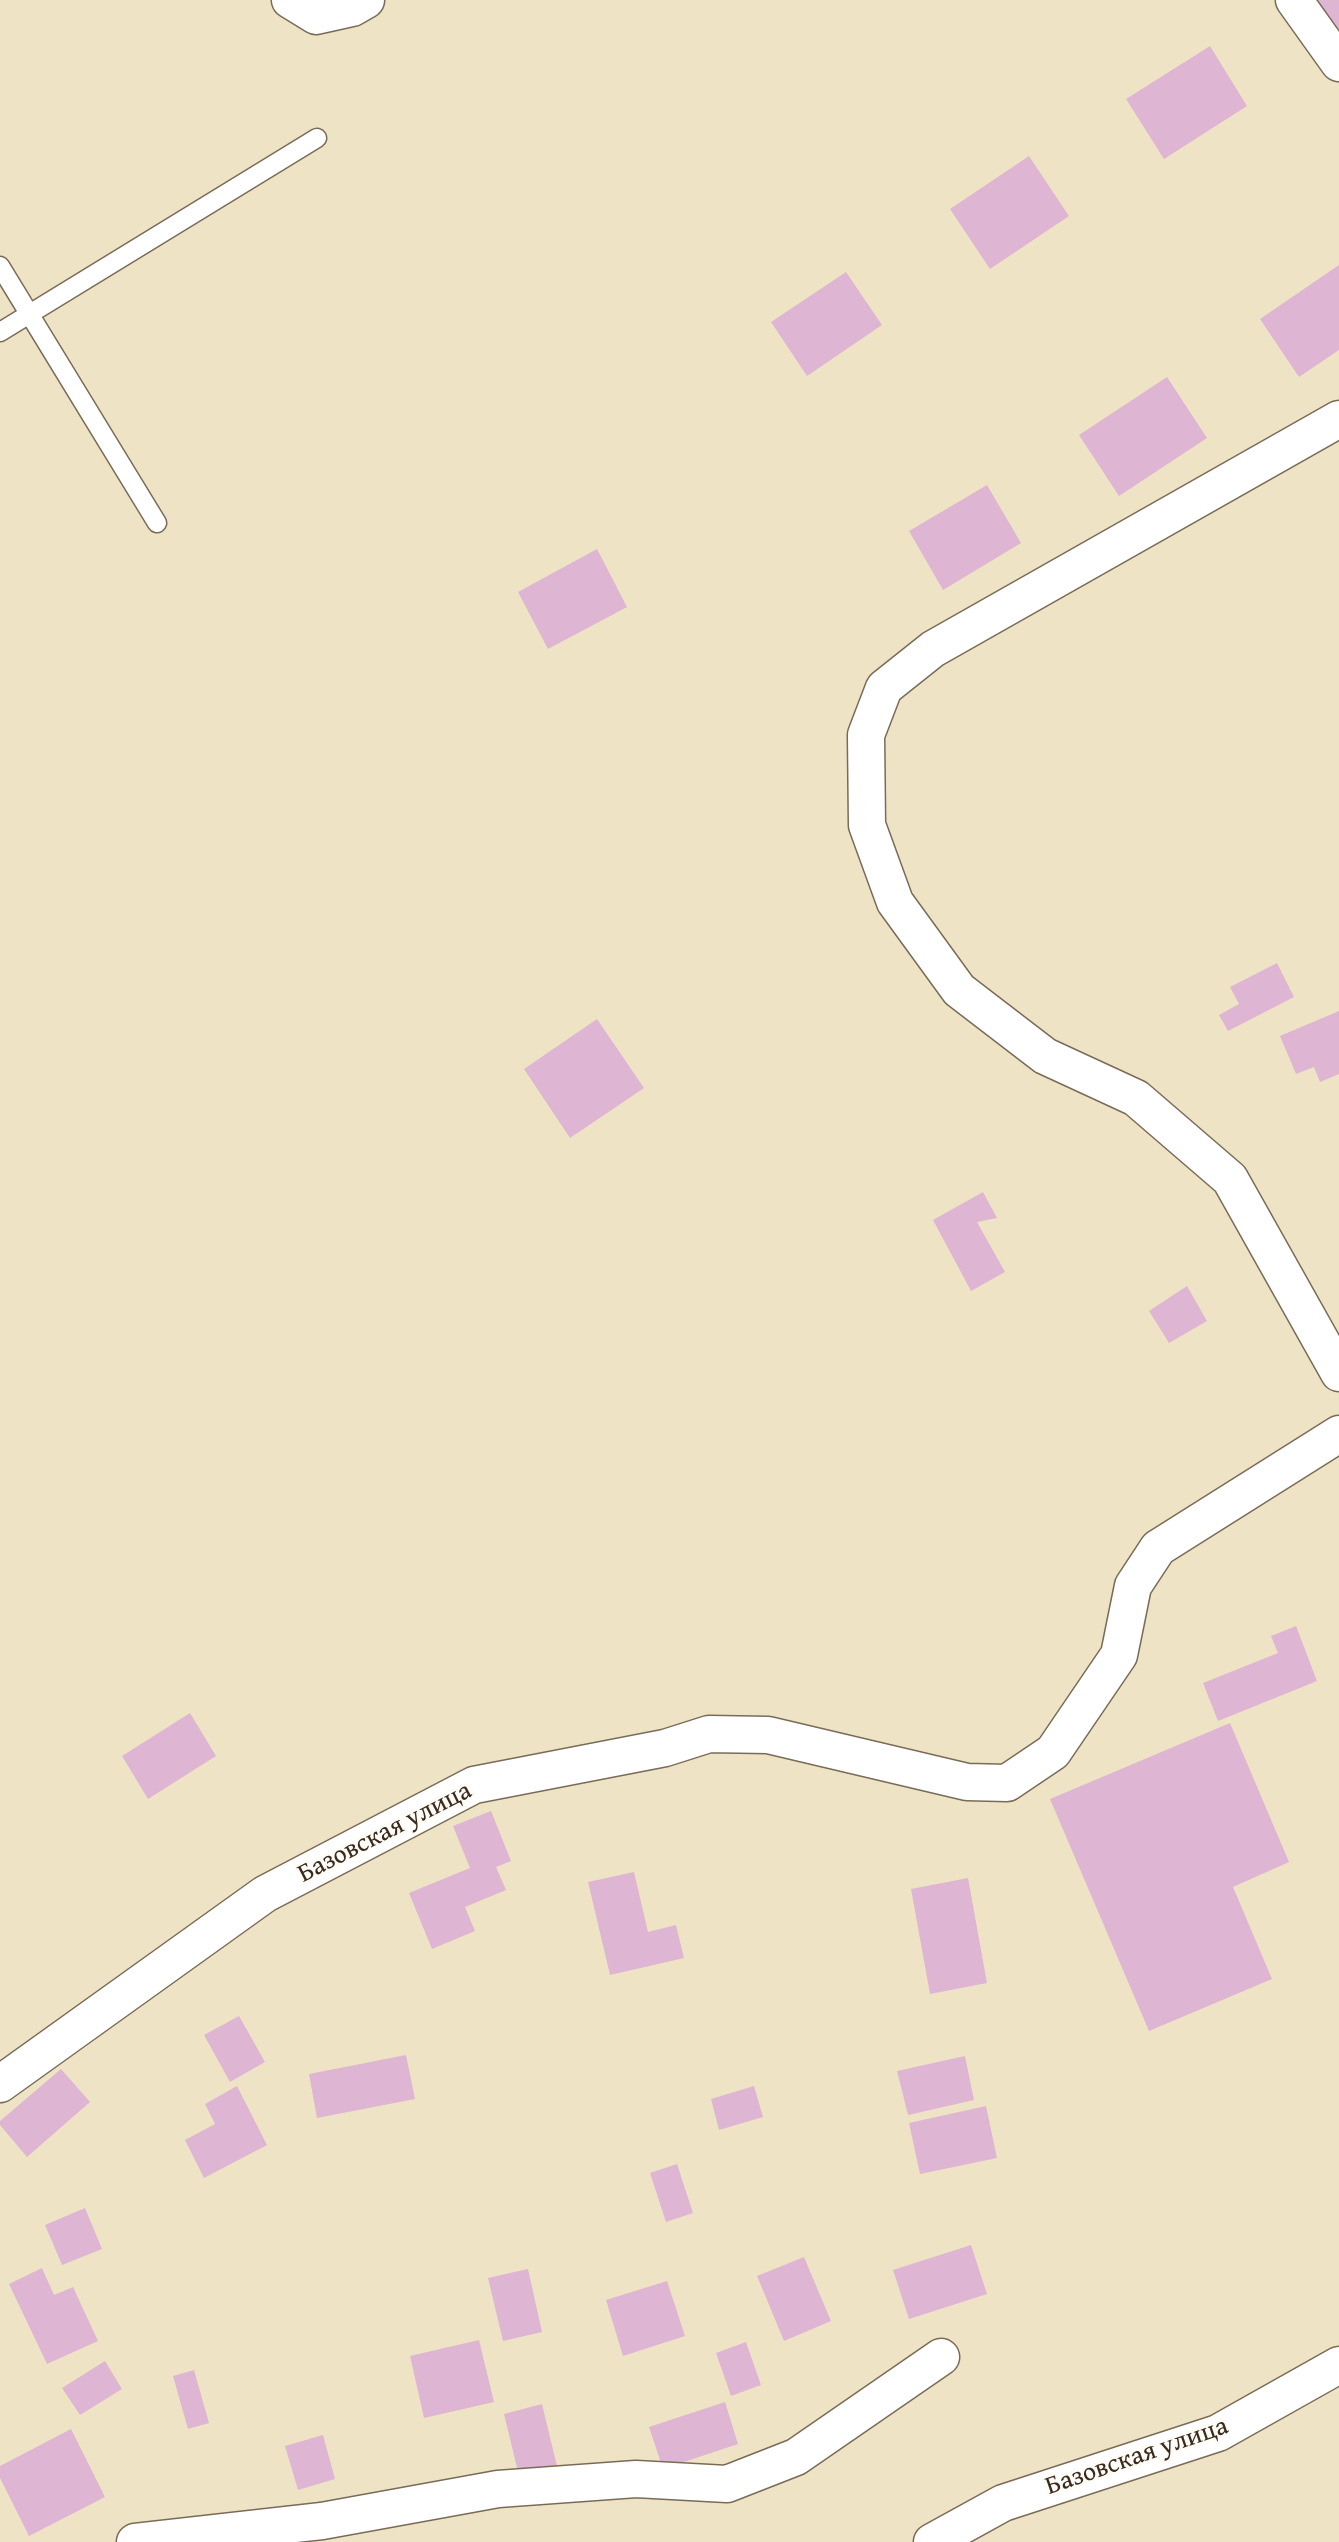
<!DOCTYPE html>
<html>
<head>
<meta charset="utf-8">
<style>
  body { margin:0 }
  canvas { display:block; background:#eee4c5 }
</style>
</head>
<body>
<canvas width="1339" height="2542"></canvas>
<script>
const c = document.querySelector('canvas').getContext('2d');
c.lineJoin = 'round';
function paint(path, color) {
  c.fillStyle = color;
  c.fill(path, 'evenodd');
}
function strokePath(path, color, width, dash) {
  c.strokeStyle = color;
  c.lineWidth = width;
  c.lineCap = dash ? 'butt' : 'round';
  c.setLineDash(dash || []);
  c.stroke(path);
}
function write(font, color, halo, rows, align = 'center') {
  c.font = font + ' "Gentium Book Plus",serif';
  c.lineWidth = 6;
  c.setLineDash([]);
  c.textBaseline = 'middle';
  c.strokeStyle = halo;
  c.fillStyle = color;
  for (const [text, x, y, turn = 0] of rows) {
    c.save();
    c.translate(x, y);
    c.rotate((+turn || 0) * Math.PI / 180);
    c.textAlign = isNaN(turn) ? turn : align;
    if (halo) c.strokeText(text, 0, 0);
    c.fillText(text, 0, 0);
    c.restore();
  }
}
const building = new Path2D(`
  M1317,0H1339V34Z
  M1210,46L1247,106L1164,159L1126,99Z
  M1029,156L1069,216L990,269L950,209Z
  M1339,265V350L1299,377L1260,319Z
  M846,272L882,325L807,376L771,322Z
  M1167,377L1207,438L1119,496L1079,435Z
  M987,485L1021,543L943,590L909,531Z
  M597,549L627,607L548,649L518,592Z
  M1277,963L1294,997L1228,1031L1219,1015L1239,1004L1230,987Z
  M1339,1011V1074L1320,1082L1314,1067L1296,1074L1280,1036Z
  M597,1019L644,1088L570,1138L524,1069Z
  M983,1192L997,1218L977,1222L1005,1272L971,1291L933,1220Z
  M1187,1286L1207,1321L1169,1343L1149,1311Z
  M1296,1626L1317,1681L1218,1721L1203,1683L1278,1653L1271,1636Z
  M190,1713L216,1756L148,1799L122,1756Z
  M1230,1723L1289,1862L1233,1887L1272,1979L1149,2031L1050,1799Z
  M491,1811L511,1861L496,1867L506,1890L465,1907L475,1931L432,1949L409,1893L470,1868L453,1826Z
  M634,1872L648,1932L676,1925L684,1958L610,1975L588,1882Z
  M968,1878L987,1983L930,1994L911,1889Z
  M239,2016L265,2062L230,2082L204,2035Z
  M406,2055L415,2099L317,2118L309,2074Z
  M965,2056L974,2100L908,2115L897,2071Z
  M61,2069L90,2102L27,2157L0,2125V2121Z
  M237,2086L267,2145L204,2178L185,2140L215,2124L205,2104Z
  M754,2086L763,2117L719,2130L711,2099Z
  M986,2106L997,2158L920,2174L909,2123Z
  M677,2164L693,2213L666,2222L650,2173Z
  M85,2208L102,2249L62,2265L45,2225Z
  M971,2245L987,2294L909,2319L893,2270Z
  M804,2257L831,2321L784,2341L757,2276Z
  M42,2268L54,2295L73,2287L98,2341L47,2364L9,2284Z
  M528,2269L542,2332L503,2341L488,2278Z
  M667,2281L685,2336L623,2356L606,2300Z
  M479,2340L494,2402L424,2418L410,2356Z
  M746,2342L761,2385L731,2396L716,2353Z
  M105,2361L122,2389L80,2415L62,2388Z
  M194,2370L209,2423L188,2429L173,2376Z
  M725,2402L738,2444L663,2469L649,2427Z
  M542,2404L558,2470L520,2480L504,2414Z
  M71,2429L105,2497L29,2536L0,2478V2466Z
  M323,2435L335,2479L298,2490L285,2446Z`);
const service = new Path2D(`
  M0,266L157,523
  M0,332L317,138`);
const minor = new Path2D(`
  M290,0L316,16L352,8L366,0
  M1294,0L1339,63
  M1339,419L933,649L884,688L866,735L867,825L895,902L959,990L1045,1056L1136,1098L1230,1179L1339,1373
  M0,2084L265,1894L474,1785L665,1748L709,1734L768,1735L967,1782L1007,1783L1053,1752L1119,1655L1133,1586L1158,1548L1339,1434
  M135,2542L322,2521L498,2489L636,2479L727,2484L796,2457L941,2357
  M932,2542L1003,2503L1218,2433L1339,2365`);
const streetNames = [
  ["Базовская улица",385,1833,-27],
  ["Базовская улица",1137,2457,-19]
];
paint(building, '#deb5d2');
strokePath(service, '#7a6b58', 21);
strokePath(minor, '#7a6b58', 39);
strokePath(service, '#fff', 18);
strokePath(minor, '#fff', 36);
write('26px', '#3b2a1e', '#fdfcf7', streetNames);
</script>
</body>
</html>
